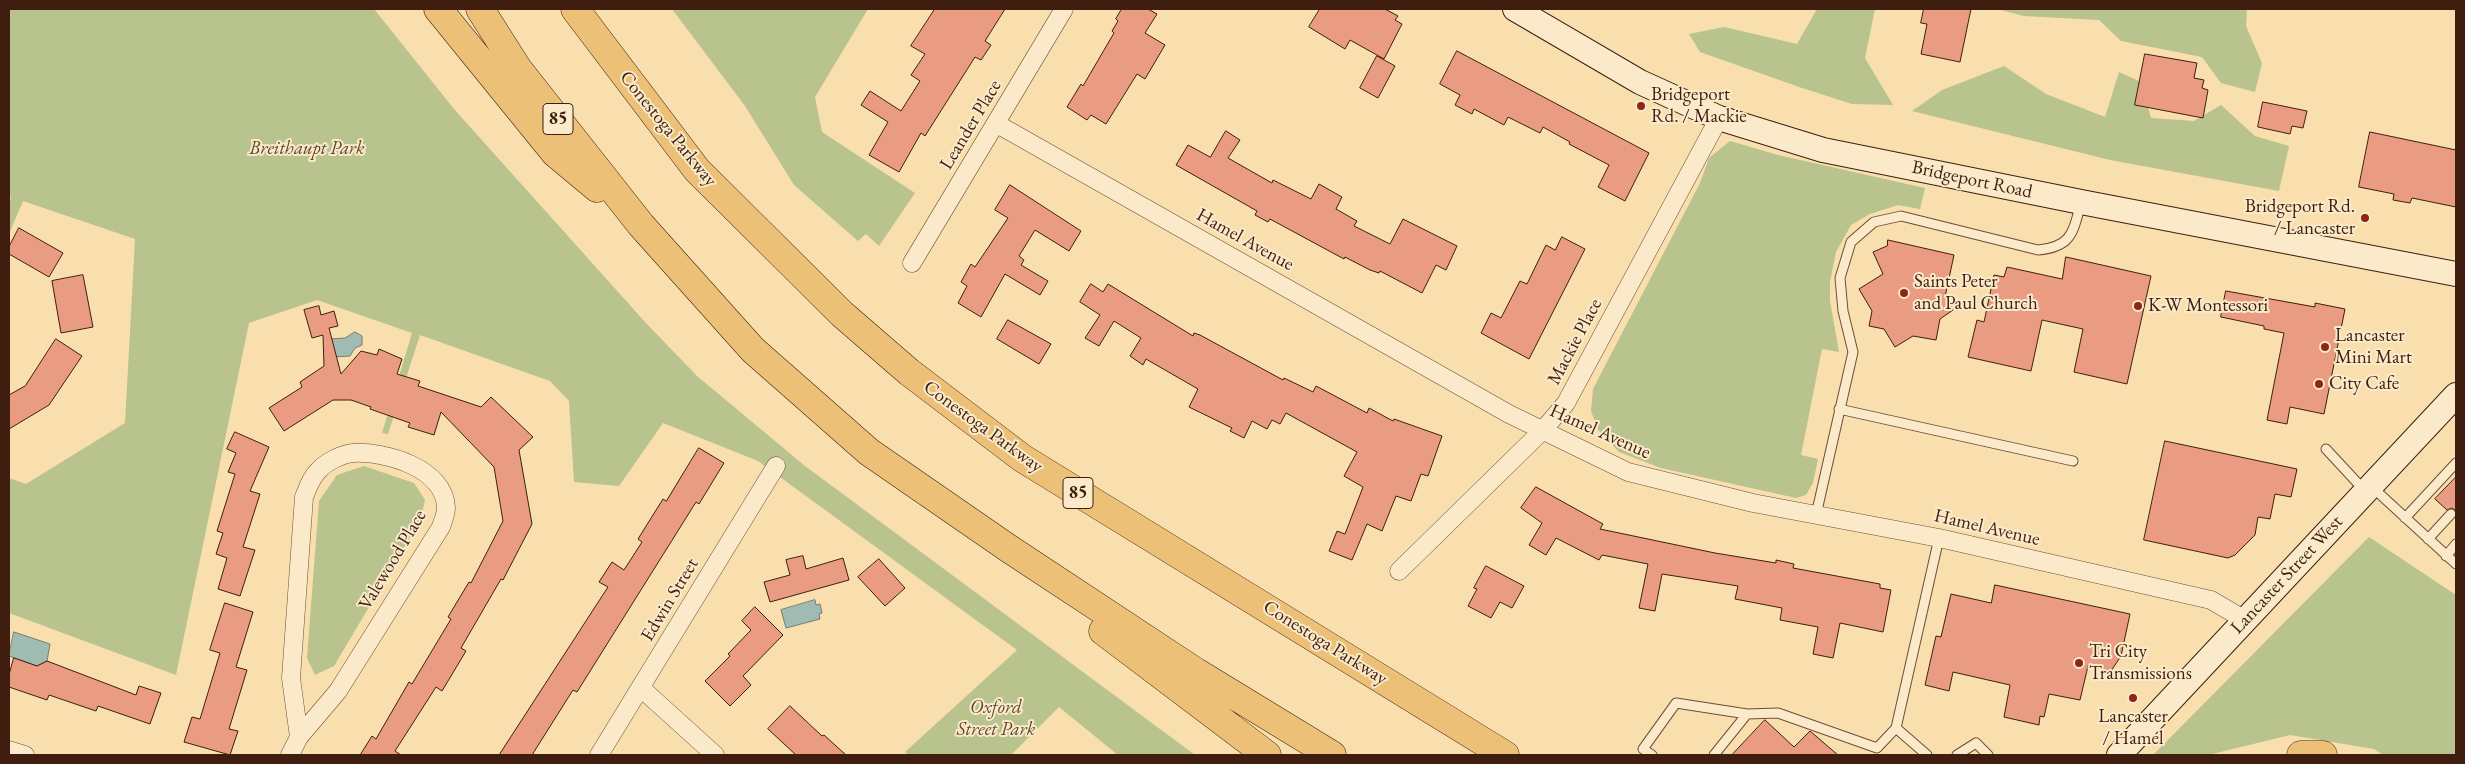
<!DOCTYPE html>
<html>
<head>
<meta charset="utf-8">
<style>
  body { margin:0 }
  #map { position:relative; width:2465px; height:764px; overflow:hidden; background:#f8dfad; font-family:"EB Garamond",serif }
  canvas { display:block }
  .frame { position:absolute; inset:0; border:10px solid #3f1e10; pointer-events:none }
</style>
</head>
<body>
<div id="map">
<canvas width="2465" height="764"></canvas>
<div class="frame"></div>
</div>
<script>
const c = document.querySelector('canvas').getContext('2d');
c.lineJoin = 'round';
function paint(path, color) {
  c.fillStyle = color;
  c.fill(path, 'evenodd');
}
function strokePath(path, color, width, dash) {
  c.strokeStyle = color;
  c.lineWidth = width;
  c.lineCap = dash ? 'butt' : 'round';
  c.setLineDash(dash || []);
  c.stroke(path);
}
function write(font, color, halo, rows, align = 'center') {
  c.font = font + ' "EB Garamond",serif';
  c.lineWidth = 4;
  c.setLineDash([]);
  c.textBaseline = 'middle';
  c.strokeStyle = halo;
  c.fillStyle = color;
  for (const [text, x, y, turn = 0] of rows) {
    c.save();
    c.translate(x, y);
    c.rotate((+turn || 0) * Math.PI / 180);
    c.textAlign = isNaN(turn) ? turn : align;
    if (halo) c.strokeText(text, 0, 0);
    c.fillText(text, 0, 0);
    c.restore();
  }
}
const green = new Path2D(`
  M9,9H374L454,109L645,322L697,376L805,466L1195,755H1118L1059,707L1011,755H909L905,752L1017,650L758,461L663,423L619,486L574,482L569,401L550,381L420,335L388,434L382,433L412,333L317,300L249,323L176,675L9,613V478L26,484L125,423L135,239L23,201L9,234V203L11,197L9,196Z
  M672,9H868L815,97L822,132L915,193L879,246L866,234L858,241L794,185L745,106Z
  M1817,9H1875L1865,58L1893,105L1852,104L1802,88L1700,52L1689,34L1724,27L1797,44Z
  M1997,9H2247L2246,26L2262,63L2255,92L2221,83L2202,57L2121,41L2099,20L2024,16Z
  M2004,66L2046,94L2105,117L2119,72L2141,82L2151,118L2194,121L2221,105L2255,136L2289,146L2279,191L2110,160L1912,111L1942,90Z
  M1730,141L1778,155L1925,188L1920,209L1898,205L1870,214L1851,225L1836,252L1830,282V301L1839,352L1822,349L1801,455L1818,459L1813,483L1806,495L1796,498L1661,468L1619,452L1598,430L1591,411L1593,389L1700,183L1709,158Z
  M364,466L414,483L425,500L420,521L334,666L315,675L307,658L319,501L337,475Z
  M2369,537L2456,595V755H2383L2374,749L2290,735L2208,755H2153Z`);
const water = new Path2D(`
  M355,332L362,336V345L355,348L350,356L333,357L330,339L345,338Z
  M815,600L816,605L820,604L822,613L819,614L820,619L786,628L781,610Z
  M14,632L50,644L47,661L37,666L9,656Z`);
const building = new Path2D(`
  M935,9H1005L985,41L991,45L981,60L975,57L925,136L921,133L899,172L869,155L888,122L861,105L870,91L901,111L920,81L911,75L925,54L911,46Z
  M1122,9H1148L1157,14L1145,33L1165,45L1145,79L1137,74L1106,124L1091,115L1087,120L1067,107L1081,84L1083,86L1114,33L1112,31L1118,21L1116,19Z
  M1320,9H1385L1398,16L1395,20L1402,24L1384,59L1350,40L1345,49L1309,27Z
  M1924,9H1971L1960,62L1921,54L1927,24L1921,23Z
  M1457,51L1649,153L1625,201L1598,187L1609,165L1569,144L1570,142L1543,127L1540,133L1508,117L1504,125L1474,109L1472,114L1455,105L1460,95L1440,84Z
  M2145,54L2197,63L2194,78L2204,80L2202,88L2208,90L2203,118L2135,105Z
  M1377,56L1395,66L1378,98L1360,88Z
  M2263,102L2307,111L2303,128L2292,126L2290,134L2258,127Z
  M1226,131L1240,140L1228,158L1272,183L1273,180L1311,199L1319,184L1342,197L1336,209L1357,221L1354,226L1390,244L1403,219L1457,246L1446,270L1436,265L1422,293L1380,271L1379,273L1370,270L1345,257L1344,259L1270,219L1268,222L1255,215L1257,211L1176,165L1188,145L1210,157Z
  M2370,132L2456,150V207L2412,198L2410,203L2393,200L2394,194L2359,187Z
  M1010,185L1081,231L1069,251L1035,230L1019,256L1024,260L1021,265L1048,281L1040,295L1005,274L981,317L958,303L967,286L961,282L971,264L975,267L1008,218L995,210Z
  M19,228L63,253L49,277L9,254V247Z
  M1562,237L1585,249L1529,359L1481,333L1491,313L1501,318L1520,281L1527,284L1546,245L1555,250Z
  M1888,240L1954,255L1945,297L1953,310L1940,319L1936,340L1913,336L1895,347L1884,329L1869,326L1872,311L1859,289L1883,274L1873,252L1887,246Z
  M2066,257L2151,276L2127,384L2074,372L2083,329L2042,320L2031,371L1968,357L1977,320L1984,322L1994,275L2004,277L2007,267L2062,279Z
  M83,275L93,327L61,333L52,281Z
  M1091,284L1103,292L1108,284L1193,336L1194,333L1200,335L1283,380L1284,378L1313,392L1316,386L1367,413L1369,408L1393,421L1394,419L1442,436L1428,476L1421,474L1411,501L1396,496L1382,531L1367,524L1352,560L1329,551L1337,531L1345,534L1363,487L1344,476L1357,452L1286,413L1280,424L1272,420L1267,429L1252,421L1244,438L1230,431L1232,428L1189,407L1198,389L1146,359L1143,365L1130,356L1141,338L1114,321L1099,346L1085,338L1100,315L1080,302Z
  M2226,291L2315,307V303L2345,309L2324,414L2290,407L2287,424L2267,420L2284,333L2264,329V326L2221,317Z
  M319,306L321,315L334,311L338,326L329,328L341,374L361,351L377,355L379,349L402,359L397,374L420,381L418,386L481,407L491,397L533,437L519,450L532,524L503,580L501,579L461,648L466,651L442,691L436,687L395,751L401,755H360L372,736L376,739L409,682L412,684L451,619L448,617L469,582L471,583L503,521L494,467L441,412L434,435L408,427L410,423L370,409L371,407L351,400H333L284,431L269,408L302,387L300,382L324,366L323,335L312,338L304,310Z
  M1008,320L1051,344L1039,364L997,339Z
  M56,339L82,356L49,405L9,429V395L25,386Z
  M235,432L269,447L250,491L260,494L243,547L255,550L240,596L218,589L227,558L216,554L223,533L217,531L235,474L228,472L236,453L227,449Z
  M2165,441L2297,469L2291,497L2275,494L2270,519L2258,517L2255,535L2235,555L2228,558L2144,540Z
  M699,448L724,463L699,504L696,502L577,692L573,690L532,755H499L608,587L599,582L612,562L624,570L642,542L638,539L663,499L666,501Z
  M2456,477V511L2452,508L2447,510L2435,499Z
  M1536,487L1603,524L1600,529L1715,553L1776,563V560L1794,564L1793,568L1880,584V588L1891,590L1883,632L1840,623L1833,658L1813,654L1818,627L1780,620L1782,608L1735,599L1738,586L1662,574L1655,611L1639,608L1648,564L1602,555L1599,560L1556,538L1546,555L1529,545L1542,523L1521,508Z
  M803,556L806,569L843,558L849,580L770,602L764,582L790,575L786,560Z
  M879,559L905,588L885,606L858,577Z
  M1486,566L1524,586L1512,608L1500,602L1491,618L1468,606L1477,589L1474,588Z
  M1995,585L2130,614L2121,656L2111,671L2088,666L2080,700L2049,694L2044,717L2040,716L2039,725L2004,717L2010,685L1953,672L1949,691L1925,685L1936,636L1941,637L1951,594L1991,603Z
  M225,603L253,612L236,667L247,670L229,729L238,731L230,755L184,742L192,717L200,719L220,653L210,650Z
  M755,607L783,635L743,676L751,685L730,706L705,681L730,656L728,654L751,630L742,621Z
  M14,658L37,666L47,661L136,695L139,686L161,693L150,724L98,706L96,711L49,695L47,700L9,687V675Z
  M790,706L822,736L824,735L846,755H796L768,729Z
  M1765,720L1794,747L1810,731L1838,755H1732Z`);
const lane = new Path2D(`
  M1839,409L2073,461
  M2326,449L2365,491
  M2372,487L2456,564
  M1816,515L1853,352L1843,311L1840,278L1851,242L1874,222L1901,216L2038,250C2072,247 2073,232 2081,203
  M2405,518L2456,463
  M2428,539L2451,514
  M2446,556L2456,544
  M1896,728L1927,755
  M1652,755L1643,749L1676,703L1747,714L1778,713L1877,748L1896,728L1939,538
  M1714,755L1747,714
  M1957,755L1976,743L1988,755`);
const street = new Path2D(`
  M997,124L1509,414L1628,472L1753,503L1939,538L2211,600L2245,620
  M912,263L1064,9
  M1399,571L1543,430L1566,403L1719,118
  M641,688L715,755
  M9,750L25,755
  M290,755L299,737L338,691L441,527C443,521 446,514 446,508C445,468 385,451 353,453C342,454 326,462 319,470C311,477 308,488 304,497L291,678L299,737
  M599,755L776,466`);
const secondary = new Path2D(`
  M1515,9L1640,82L1719,118L1823,150L2081,202L2456,274
  M2119,755L2456,395`);
const highway = new Path2D(`
  M438,9L555,153L597,188
  M480,9L518,69L641,225L753,350L869,452L1008,548L1196,672L1332,755
  M575,9L697,170L842,314L909,372L1022,458L1505,755
  M1103,631L1267,755
  M2301,755H2323`);
const markers = [
  [1641,106,5,"#8f2418"],
  [2365,218,5,"#8f2418"],
  [1904,293,5,"#8f2418"],
  [2138,306,5,"#8f2418"],
  [2325,347,5,"#8f2418"],
  [2319,384,5,"#8f2418"],
  [2079,663,5,"#8f2418"],
  [2133,698,5,"#8f2418"]
];
const shields = [
  [558,119,30],
  [1078,493,30]
];
const shieldNames = [
  ["85",558,119],
  ["85",1078,493]
];
const poiNames = [
  ["Bridgeport",1651,95],
  ["Rd. / Mackie",1651,117],
  ["Bridgeport Rd.",2355,207,"right"],
  ["/ Lancaster",2355,229,"right"],
  ["Saints Peter",1914,282],
  ["and Paul Church",1914,304],
  ["K-W Montessori",2148,306],
  ["Lancaster",2335,336],
  ["Mini Mart",2335,358],
  ["City Cafe",2329,384],
  ["Tri City",2089,652],
  ["Transmissions",2089,674],
  ["Lancaster",2133,717,"center"],
  ["/ Hamel",2133,739,"center"]
];
const streetNames = [
  ["Leander Place",971,125,-59],
  ["Conestoga Parkway",668,129,51],
  ["Bridgeport Road",1972,180,12],
  ["Hamel Avenue",1245,240,29],
  ["Mackie Place",1575,342,-62],
  ["Conestoga Parkway",983,427,36],
  ["Hamel Avenue",1600,432,24],
  ["Hamel Avenue",1987,528,13],
  ["Valewood Place",393,560,-59],
  ["Lancaster Street West",2287,575,-47],
  ["Edwin Street",670,600,-59],
  ["Conestoga Parkway",1325,643,32]
];
const parkNames = [
  ["Breithaupt Park",307,149],
  ["Oxford",996,708],
  ["Street Park",996,730]
];
paint(green, '#b8c38e');
paint(water, '#a0bbb2');
strokePath(water, '#797c71', 1);
paint(building, '#e99c81');
strokePath(building, '#3f1e10', 1);
strokePath(lane, '#6d4e37', 11);
strokePath(street, '#6d4e37', 19);
strokePath(secondary, '#3f1e10', 26);
strokePath(highway, '#3f1e10', 29);
strokePath(lane, '#faeaca', 9);
strokePath(street, '#faeaca', 18);
strokePath(secondary, '#faeaca', 24);
strokePath(highway, '#ecc076', 28);
for (const [x, y, r, color] of markers) {
  const dot = new Path2D();
  dot.arc(x, y, r, 0, 2 * Math.PI);
  c.fillStyle = color;
  c.fill(dot);
  strokePath(dot, '#faeaca', 2);
}
for (const [x, y, w] of shields) {
  const box = new Path2D();
  box.roundRect(x - w / 2, y - 15.5, w, 31, 4);
  c.fillStyle = '#faeaca';
  c.fill(box);
  strokePath(box, '#3f1e10', 1);
}
write('bold 18px', '#3f1e10', null, shieldNames);
write('19px', '#3f1e10', '#faeaca', poiNames, 'left');
write('19px', '#3f1e10', '#faeaca', streetNames);
write('italic 19px', '#5d4730', '#faeaca', parkNames);
</script>
</body>
</html>
